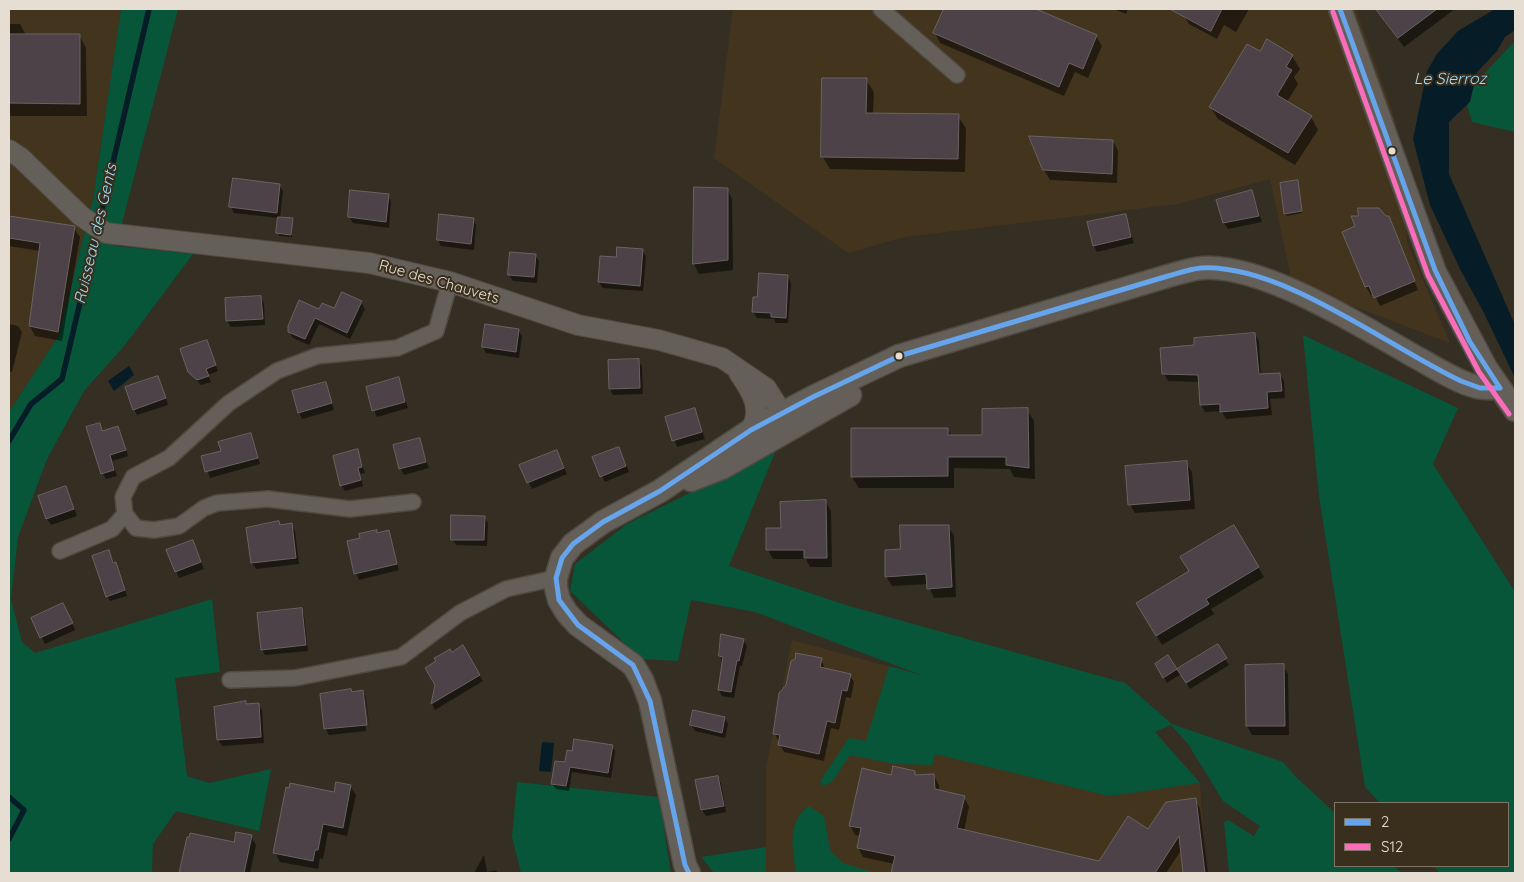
<!DOCTYPE html>
<html>
<head>
<meta charset="utf-8">
<style>
  body { margin:0 }
  #map { position:relative; width:1524px; height:882px; overflow:hidden; background:#342e23; font-family:Quicksand,sans-serif }
  canvas { display:block }
  .frame { position:absolute; inset:0; border:10px solid #e6ded3; pointer-events:none }
  .legend { position:absolute; left:1334px; top:802px; width:175px; height:65px; box-sizing:border-box; background:#3a2f1d; border:1px solid #7f7566; margin:0; padding:6px 9px; list-style:none; font-size:15px; color:#e6ded3 }
  .legend li { display:flex; align-items:center; gap:10px; height:25px }
  .legend b { width:25px; border:1px solid #7f7566 }
</style>
</head>
<body>
<div id="map">
<canvas width="1524" height="882"></canvas>
<div class="frame"></div>
<ul class="legend">
<li><b style="height:6px;background:#66a4eb"></b>2</li>
<li><b style="height:6px;background:#fb6dba"></b>S12</li>
</ul>
</div>
<script>
const c = document.querySelector('canvas').getContext('2d');
c.lineJoin = 'round';
function paint(path, color) {
  c.fillStyle = color;
  c.fill(path, 'evenodd');
}
function strokePath(path, color, width, dash) {
  c.strokeStyle = color;
  c.lineWidth = width;
  c.lineCap = dash ? 'butt' : 'round';
  c.setLineDash(dash || []);
  c.stroke(path);
}
function write(font, color, halo, rows, align = 'center') {
  c.font = font + ' Quicksand,sans-serif';
  c.lineWidth = 4;
  c.setLineDash([]);
  c.textBaseline = 'middle';
  c.strokeStyle = halo;
  c.fillStyle = color;
  for (const [text, x, y, turn = 0] of rows) {
    c.save();
    c.translate(x, y);
    c.rotate((+turn || 0) * Math.PI / 180);
    c.textAlign = isNaN(turn) ? turn : align;
    if (halo) c.strokeText(text, 0, 0);
    c.fillText(text, 0, 0);
    c.restore();
  }
}
const built = new Path2D(`
  M9,9H121L93,199L59,335L9,412Z
  M733,9H1356L1395,119L1407,242L1450,343L1292,283L1270,179L1178,204L905,237L848,253L714,158Z
  M792,640L975,690L1155,732L1200,783L1206,873H766V767Z`);
const green = new Path2D(`
  M121,9H178L116,246L193,254L125,345L84,391L47,459L18,537L11,599L22,642L35,653L212,599L220,672L175,678L187,776L209,783L271,769L259,831L176,811L153,844L152,873H9V412L59,335L93,199Z
  M1515,41V132L1472,122L1464,95Z
  M1303,335L1458,408L1433,464L1515,592V873H1440L1434,866H1508V803H1380L1365,787L1319,496Z
  M776,450L729,566L849,606L1125,683L1172,724L1283,762L1296,777L1335,813V866H1393L1402,873H1229L1224,822L1228,820L1254,836L1260,826L1223,801L1188,744L1171,725L1155,732L1200,783L1109,796L935,754L932,765L895,764L850,755L832,782L823,786L820,781L849,738L866,741L889,666L921,675L755,612L691,600L678,661L641,659L570,591L575,564L627,524Z
  M517,782L659,797L671,873H521L512,837Z
  M809,806L824,816L830,850L843,863L876,873H796C793,849 786,822 809,806Z
  M766,847V873H714L701,857Z`);
const water = new Path2D(`
  M1495,9H1515V30L1505,37L1497,51L1477,72L1470,102L1449,122V174L1515,325V378L1484,313L1460,269L1430,205L1413,139L1427,71L1437,54L1458,31Z
  M129,366L134,375L114,391L108,381Z
  M542,742L554,743L551,772L539,771Z`);
const shadow = new Path2D(`
  M945,9H1032L1096,36L1102,46L1088,78L1075,72L1064,96L940,43L935,33Z
  M1113,9H1128L1126,14Z
  M1171,9H1249L1236,32L1224,25L1217,39L1189,24L1184,16Z
  M1381,9H1455L1404,47L1384,20L1379,11Z
  M9,24H20L26,35H79L86,48L87,116H9Z
  M1260,53L1292,56L1300,69L1294,77L1298,84L1287,102L1311,117L1318,130L1295,165L1218,119L1210,107Z
  M866,80L874,92L873,114L958,116L966,128L965,172L830,169L822,156Z
  M1113,141L1118,151L1117,183L1050,180L1044,170Z
  M1298,184L1302,213L1287,216L1285,214Z
  M279,185L283,191L280,218L292,219V237L279,236V218L234,213L231,207Z
  M695,188L727,189L732,199L733,270L699,274L694,264Z
  M1252,191L1262,222L1228,229L1224,223Z
  M388,195L391,202L389,228L353,223L349,216Z
  M1125,215L1134,243L1097,252L1094,246Z
  M440,216L473,219L476,225L474,250L441,246L438,240Z
  M9,217L74,228L80,237L62,341L35,336L30,326L40,251L9,246Z
  M1388,217L1418,290L1380,306L1374,294L1371,295L1366,287L1357,227Z
  M642,250L646,256L643,291L603,288L599,282L617,258Z
  M535,255L539,261L537,283L513,281L509,275Z
  M788,277L791,283L788,323H776L774,319L757,318L753,312L758,298Z
  M261,297L264,304L265,325L231,327L227,321Z
  M361,302L365,309L350,339L319,324L309,345L293,338L289,332L319,311L334,310Z
  M9,324L18,326L22,332L12,372L9,371Z
  M518,330L522,336L519,358L486,353L483,347Z
  M1255,334L1259,341L1261,376L1280,374L1284,381L1285,398L1270,399L1272,415L1226,419L1221,411L1205,412L1201,405L1199,382L1168,381L1164,374L1195,346Z
  M206,341L218,371L208,375L211,382L201,385L189,372Z
  M638,360L642,366L643,394L613,395L610,389L609,361Z
  M398,379L408,408L377,417L374,410Z
  M161,383L168,405L137,415L134,409Z
  M325,383L334,410L302,419L299,412Z
  M694,409L705,439L677,447L667,418Z
  M1027,410L1034,421L1035,479L1014,477L1010,469L954,468V488H859L852,477L947,429L952,436H983Z
  M99,425L103,432L120,433L128,456L112,461L117,476L106,479L103,474Z
  M250,435L260,464L210,478L203,457L222,452Z
  M419,440L429,468L404,475L400,468Z
  M357,451L365,473L360,474L363,486L345,491L341,485Z
  M622,454L629,472L605,482L602,476Z
  M560,457L567,474L532,489L521,466Z
  M1186,463L1192,472L1195,509L1135,513L1130,504Z
  M66,487L77,516L51,525L47,519Z
  M826,502L831,511L832,567H810L806,559H773L768,550L782,529Z
  M484,517L488,523L487,546L456,545L452,539Z
  M291,525L295,531L299,564L256,569L252,563L280,526Z
  M948,526L954,536L956,597L934,598L928,584L892,586L886,576L902,550Z
  M1233,527L1264,577L1211,609L1214,614L1162,645L1137,603L1190,571Z
  M376,532L378,534L388,532L399,570L359,580L356,573L361,538Z
  M193,542L204,569L179,578L168,551Z
  M108,552L118,569L127,596L110,601L107,596Z
  M301,609L304,615L308,651L265,655L262,649Z
  M66,610L75,630L45,644L33,618Z
  M722,636L743,640L747,646L742,666H740L734,698L722,696L719,690L723,662L720,656L719,648Z
  M1217,646L1229,665L1190,689L1181,674L1167,683L1156,664L1168,657L1177,671Z
  M463,647L483,681L435,710L432,704L436,685L452,654Z
  M821,659L825,669L850,675L854,682L851,698L846,697L839,730L831,728L824,761L784,752L775,734Z
  M1283,666L1288,674L1289,735H1252L1247,726Z
  M351,690L352,693L363,692L366,698L370,731L365,697H363L366,731L329,735L325,728L335,692Z
  M245,702L247,705L258,704L262,710L264,743L222,746L218,740L230,704Z
  M725,718L728,724L725,738L695,731L691,725Z
  M612,746L615,751L611,778L572,772L569,791L556,789L552,783L573,752Z
  M914,772L916,776H934L939,785V792L964,797L969,807L964,831L1100,862L1195,799L1200,809L1208,873H1185L1182,849L1166,873H892L894,864L863,857L858,847L861,836L855,835L850,825L892,776Z
  M717,777L721,783L726,812L706,816L702,810L696,781Z
  M350,786L356,795L347,836L328,832L323,859L320,858L318,869L280,862L275,852L290,789L335,794Z
  M251,836L256,845L250,873H181L188,838L235,844Z
  M484,855L487,872L496,870L498,873H474Z`);
const stream = new Path2D(`
  M9,441L31,404L62,379L149,9
  M9,797L24,810L9,839`);
const building = new Path2D(`
  M944,9H1036L1097,35L1083,69L1069,63L1059,87L933,33Z
  M1170,9H1222L1211,31Z
  M1376,9H1437L1398,38Z
  M9,34H80V104L9,103Z
  M1267,39L1293,55L1286,67L1292,70L1277,95L1312,116L1288,153L1209,107L1247,44L1260,51Z
  M822,78H867L866,113L959,114L958,159L821,157Z
  M1029,136L1113,140L1112,174L1043,170Z
  M233,178L280,184L277,213L229,207Z
  M1298,180L1302,211L1284,214L1280,183Z
  M694,187L728,188V260L693,264Z
  M350,190L389,194L386,222L348,217Z
  M1252,190L1259,216L1223,223L1216,200Z
  M1358,208H1379L1386,216H1389L1415,281L1374,298L1369,286L1365,287L1342,232L1355,226L1351,216H1358Z
  M439,214L474,218L471,244L437,240Z
  M1126,214L1131,237L1093,246L1087,222Z
  M9,216L75,226L58,332L29,326L40,243L9,238Z
  M278,217L293,218L291,235L276,233Z
  M617,247L643,249L640,286L598,282L600,256L616,257Z
  M510,252L536,254L534,277L508,275Z
  M759,273L788,275L786,318L771,317V313L752,312L753,297H757Z
  M342,292L362,301L347,333L315,318L305,339L288,332V326L299,300L319,309L322,303L334,308Z
  M261,296L263,319L226,321L225,298Z
  M485,324L519,329L516,352L482,347Z
  M1255,333L1259,374L1280,373L1282,391L1267,392L1268,408L1220,412V404L1200,405L1198,375L1162,374L1160,348L1194,345V338Z
  M207,340L216,365L206,369L209,376L197,380L188,372L180,349Z
  M639,359L640,388L609,389L608,360Z
  M158,376L166,398L133,410L125,387Z
  M399,377L405,402L372,411L366,387Z
  M326,382L332,403L298,413L292,391Z
  M695,408L702,432L672,441L665,417Z
  M1028,408L1029,468L1006,465V457H948V476L851,477V428H948V435H982V409Z
  M100,423L102,431L118,426L126,450L110,455L114,470L101,474L86,427Z
  M251,433L258,458L205,472L201,456L221,451L218,442Z
  M420,438L426,462L399,469L393,445Z
  M619,447L626,466L600,477L592,457Z
  M358,449L362,467L358,468L361,480L340,486L333,456Z
  M557,450L564,468L527,483L519,465Z
  M1187,461L1190,500L1128,505L1125,466Z
  M66,486L74,509L46,519L38,496Z
  M826,500L827,558H804V550H766V528H781L780,502Z
  M451,515L485,516L484,540H451Z
  M279,521L280,525L292,523L296,558L251,563L246,528Z
  M900,525H949L952,587L927,589L926,574L885,577V550L900,549Z
  M1234,525L1259,567L1206,599L1209,604L1156,636L1136,603L1189,571L1180,557Z
  M377,530V533L389,530L397,564L354,574L347,541L360,538L359,534Z
  M193,540L201,562L175,572L166,550Z
  M109,550L113,563L116,562L125,590L106,597L92,556Z
  M63,603L73,623L40,638L31,618Z
  M302,608L306,645L261,650L257,613Z
  M721,634L744,639L739,661L737,660L731,692L718,690L723,657L719,656Z
  M1218,644L1227,658L1186,683L1177,669Z
  M463,645L480,675L431,704L435,685L425,668L436,661L434,658L442,654L450,649L452,652Z
  M796,653L822,658L820,667L851,674L847,691L842,690L835,723L827,721L819,754L778,745L780,735L773,734L779,693L786,685L791,661L795,659Z
  M1168,655L1177,669L1163,678L1155,664Z
  M1284,664L1285,726H1246L1245,665Z
  M351,689L352,692L363,690L367,725L324,729L320,694Z
  M246,701V704L259,703L261,737L217,740L214,707Z
  M693,710L725,717L722,733L690,725Z
  M574,739L613,745L608,773L570,767L566,786L551,784L555,761L565,762L567,750L572,751Z
  M893,766L915,771V775L934,774L935,789L965,796L957,828L1099,861L1128,816L1148,829L1166,802L1196,798L1205,873H1183L1179,836L1155,873H891L895,856L857,848L861,828L849,826L862,768L891,775Z
  M718,776L724,806L701,810L695,780Z
  M336,782L351,785L343,828L323,824L318,850H315L313,861L273,853L286,787L289,788L290,783L334,792Z
  M236,832L252,835L244,873H179L187,837H189L190,833L234,842Z`);
const minor = new Path2D(`
  M881,9L957,75
  M413,502L350,509L268,499L217,503L204,508L179,526L154,530L136,528L125,514L123,497L133,477L169,458L229,403L277,371L317,356L397,348L436,331L450,282
  M60,551L112,529L125,514
  M230,680L295,678L401,657L460,613L506,589L556,578`);
const tertiary = new Path2D(`
  M9,150L21,158L81,216L106,233L369,263L450,282L578,325L659,340L722,358L766,388L782,413L777,427
  M739,373C752,392 763,408 751,430`);
const secondary = new Path2D(`
  M1340,9L1435,272L1486,368L1515,410
  M691,480L724,467L850,395
  M689,873L685,865L650,701L642,680L633,665L578,625L567,613L559,600L556,588V578L562,558L573,544L603,522L660,491L751,430L813,397L899,356L1168,276C1179,273 1191,269 1202,268C1261,263 1360,325 1412,355C1431,365 1456,382 1477,387C1484,389 1493,388 1500,388`);
const bus1 = new Path2D(`
  M1340,9L1435,270L1470,342L1500,388
  M689,873L685,865L650,701L633,665L578,625L559,600L556,578L562,558L573,544L603,522L660,491L751,430L813,397L899,356L1168,276C1179,273 1190,269 1201,268C1283,264 1388,347 1461,381L1480,388H1500`);
const bus2 = new Path2D(`
  M1333,12L1428,275L1479,372L1509,414`);
const markers = [
  [1392,151,4.5,"#e6ded3"],
  [899,356,4.5,"#e6ded3"]
];
const streetNames = [
  ["Rue des Chauvets",439,282,16]
];
const waterNames = [
  ["Le Sierroz",1450,79],
  ["Ruisseau des Gents",96,234,-77]
];
paint(built, '#43341e');
paint(green, '#075639');
paint(water, '#061c26');
paint(shadow, '#0007');
strokePath(stream, '#061c26', 5.5);
paint(building, '#4d4247');
strokePath(building, '#696362', 1);
strokePath(minor, '#4f4a41', 18);
strokePath(tertiary, '#4f4a41', 22);
strokePath(secondary, '#4f4a41', 25);
strokePath(minor, '#645f58', 15);
strokePath(tertiary, '#645f58', 20);
strokePath(secondary, '#645f58', 22);
strokePath(bus1, '#66a4eb', 5);
strokePath(bus2, '#fb6dba', 5);
for (const [x, y, r, color] of markers) {
  const dot = new Path2D();
  dot.arc(x, y, r, 0, 2 * Math.PI);
  c.fillStyle = color;
  c.fill(dot);
  strokePath(dot, '#3a2f1d', 2);
}
write('15px', '#e6ded3', '#3a2f1d', streetNames);
write('italic 16px', '#9fddfd', '#3a2f1d', waterNames);
</script>
</body>
</html>
